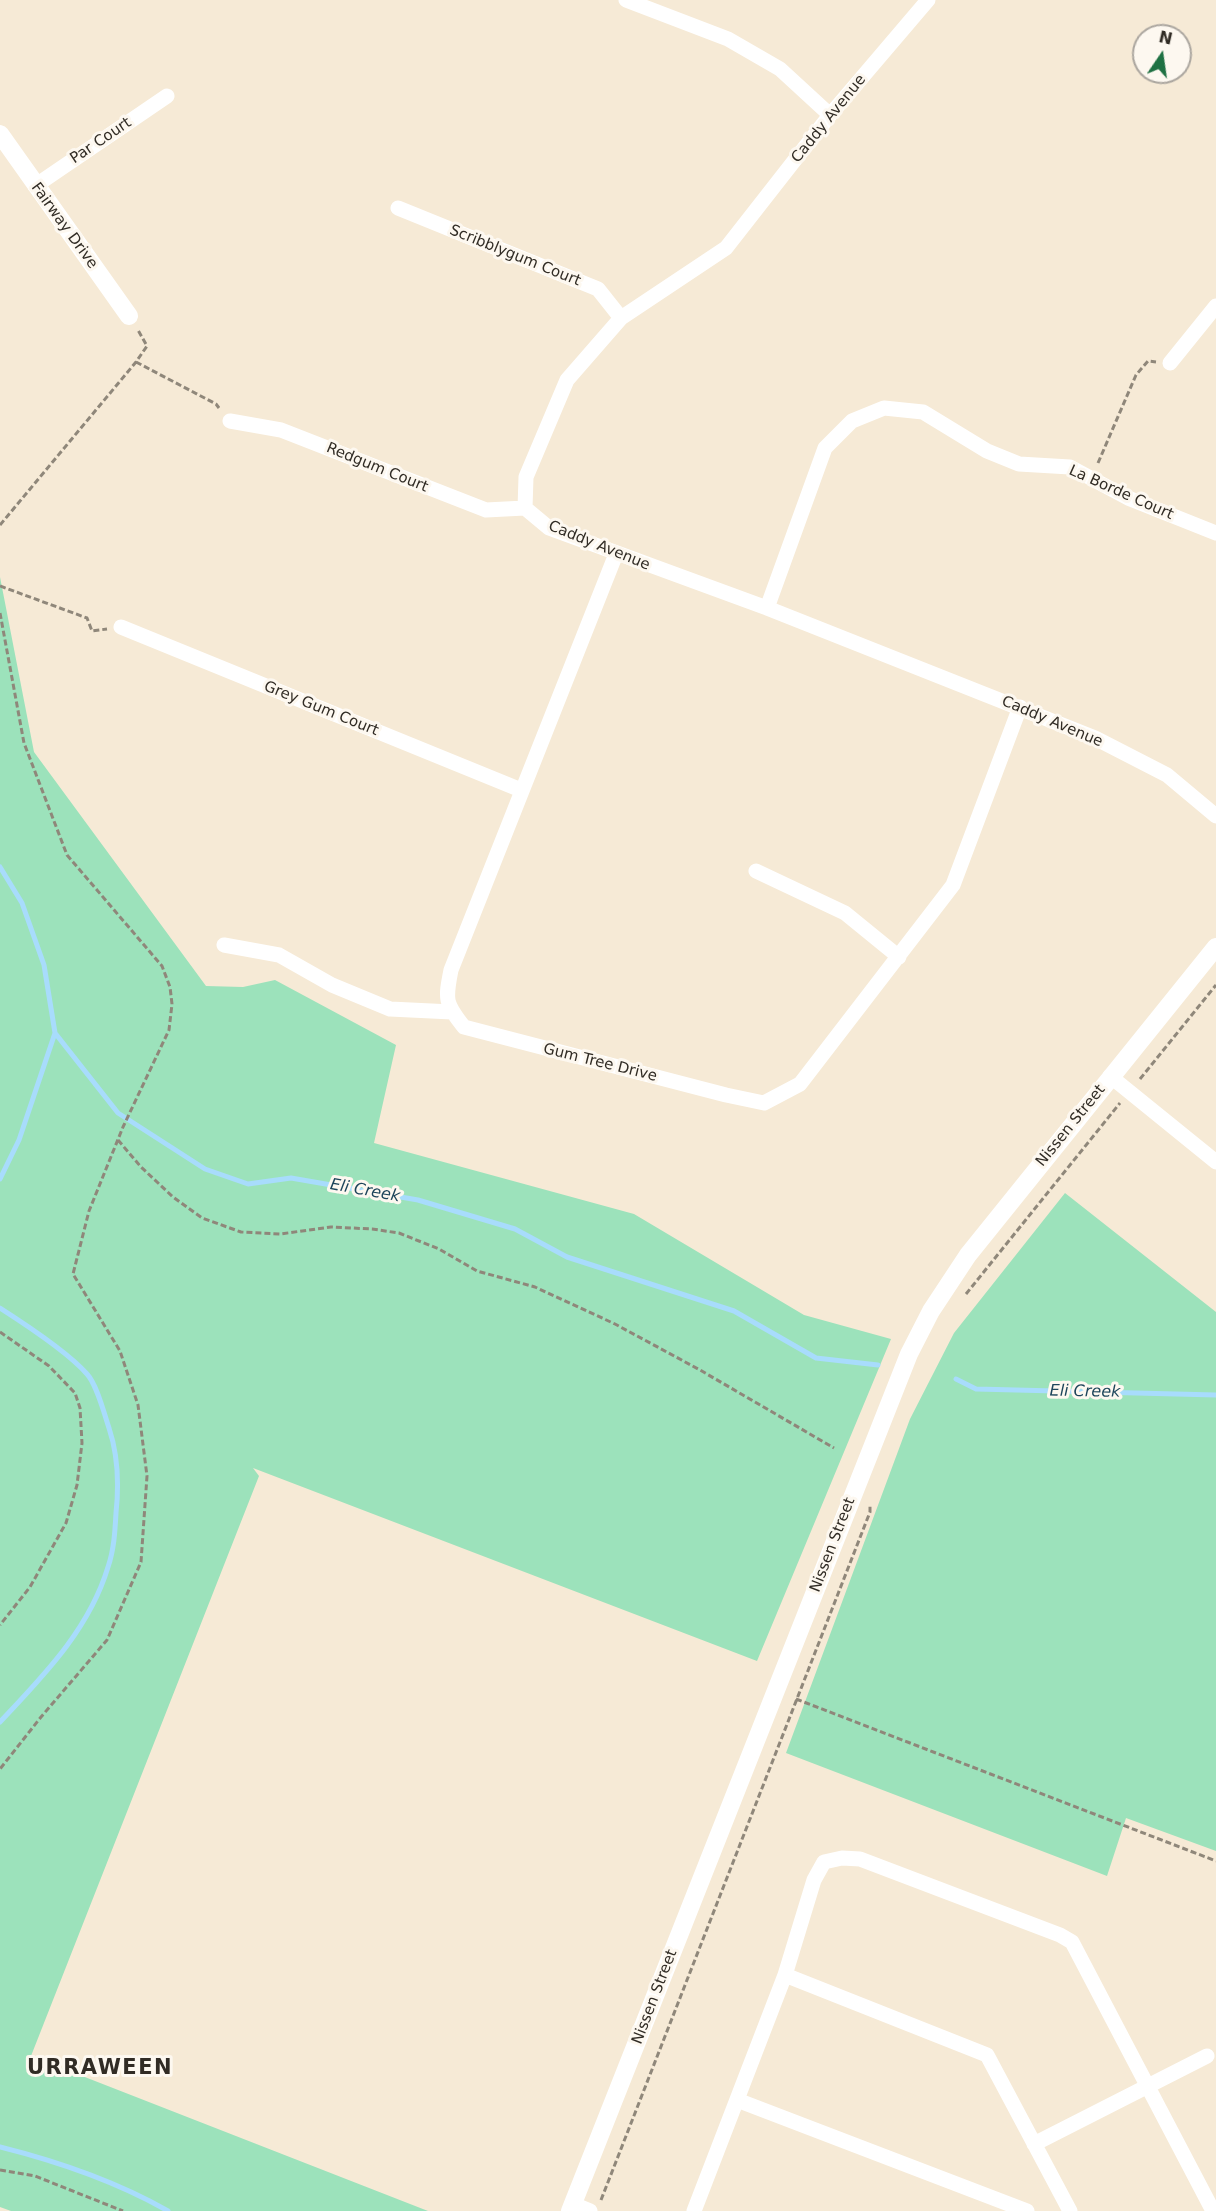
<!DOCTYPE html>
<html>
<head>
<meta charset="utf-8">
<style>
  body { margin:0 }
  #map { position:relative; width:1216px; height:2211px; overflow:hidden; background:#f6ead6; font-family:"DejaVu Sans",sans-serif }
  canvas { display:block }
  .north { position:absolute; left:1132px; top:24px; width:60px; height:60px; box-sizing:border-box; background:#fdf8f0; border:2px solid #aba69f; border-radius:50%; rotate:13deg; font-size:16px; font-weight:700; line-height:24px; text-align:center; color:#312c25 }
  .north::after { content:''; display:block; margin:auto; width:21px; height:27px; background:#1f7143; clip-path:polygon(50% 0,100% 100%,50% 72%,0 100%) }
</style>
</head>
<body>
<div id="map">
<canvas width="1216" height="2211"></canvas>
<div class="north">N</div>
</div>
<script>
const c = document.querySelector('canvas').getContext('2d');
c.lineJoin = 'round';
function paint(path, color) {
  c.fillStyle = color;
  c.fill(path, 'evenodd');
}
function strokePath(path, color, width, dash) {
  c.strokeStyle = color;
  c.lineWidth = width;
  c.lineCap = dash ? 'butt' : 'round';
  c.setLineDash(dash || []);
  c.stroke(path);
}
function write(font, color, halo, rows, align = 'center') {
  c.font = font + ' "DejaVu Sans",sans-serif';
  c.lineWidth = 6;
  c.setLineDash([]);
  c.textBaseline = 'middle';
  c.strokeStyle = halo;
  c.fillStyle = color;
  for (const [text, x, y, turn = 0] of rows) {
    c.save();
    c.translate(x, y);
    c.rotate((+turn || 0) * Math.PI / 180);
    c.textAlign = isNaN(turn) ? turn : align;
    if (halo) c.strokeText(text, 0, 0);
    c.fillText(text, 0, 0);
    c.restore();
  }
}
const green = new Path2D(`
  M0,577L34,752L206,986L243,987L275,980L396,1045L374,1143L634,1214L804,1315L891,1339L757,1661L253,1468L259,1476L31,2056L428,2211H11L0,2207Z
  M1065,1193L1216,1312V1851L1126,1818L1107,1876L786,1753L910,1419L954,1333Z`);
const stream = new Path2D(`
  M0,867L22,903L44,965L55,1033L118,1113L205,1169L248,1184L291,1178L418,1200L515,1229L567,1257L734,1311L816,1358L878,1365
  M0,1179L19,1140L55,1033
  M0,1308C25,1324 68,1352 87,1374C97,1385 104,1413 109,1428C118,1455 119,1485 116,1513C115,1531 114,1550 108,1567C89,1630 43,1676 0,1722
  M956,1379L976,1389L1216,1395
  M0,2147C56,2161 117,2182 168,2211`);
const path = new Path2D(`
  M136,362L216,404L219,408
  M1098,463L1136,375L1148,361L1156,362
  M0,525L136,362L147,346L138,330
  M0,586L87,618L92,631L107,629
  M0,613L24,743L67,855L162,966L170,987L172,1004L169,1030L123,1127L89,1211L73,1274L120,1351L138,1405L147,1476L141,1562L107,1640L41,1717L0,1769
  M1140,1079L1216,985
  M118,1140L141,1167L173,1197L202,1218L241,1232L280,1234L331,1227L372,1229L399,1233L439,1249L477,1271L535,1287L615,1324L700,1370L834,1448
  M966,1294L1120,1103
  M0,1332L49,1366L75,1393L80,1408L82,1443L77,1485L66,1523L30,1587L0,1625
  M796,1699L1216,1861
  M0,2170L35,2176L123,2211
  M601,2200L870,1512V1504`);
const minor = new Path2D(`
  M626,0L728,39L780,69L830,115
  M928,0L830,115L726,248L621,318L567,380L526,477L525,508L549,528L767,608L1095,738L1167,775L1216,816
  M35,186L167,96
  M398,208L598,289L621,318
  M1170,363L1216,306
  M230,421L281,430L486,510L525,508
  M616,554L451,970C445,1000 445,1003 464,1027L726,1095L764,1103L800,1084L953,885L1020,707
  M767,608L825,448L852,421L884,408L923,412L987,451L1019,464L1070,467L1128,498L1216,533
  M121,627L521,790
  M756,871L845,913L899,957
  M224,945L279,955L332,985L390,1009L452,1012
  M1110,1076L1216,1162
  M785,1975L987,2055L1070,2211
  M737,2100L1027,2211
  M1034,2144L1207,2056
  M573,2204L590,2211
  M694,2211L785,1975L814,1880L824,1862L842,1858L860,1859L1060,1935L1072,1942L1213,2211`);
const tertiary = new Path2D(`
  M0,134L129,316
  M570,2211L909,1354L931,1311L968,1255L1216,947`);
const streetNames = [
  ["Caddy Avenue",829,119,-51],
  ["Par Court",101,141,-34],
  ["Fairway Drive",64,226,54],
  ["Scribblygum Court",515,256,22],
  ["Redgum Court",377,468,22],
  ["La Borde Court",1121,493,24],
  ["Caddy Avenue",599,546,22],
  ["Grey Gum Court",321,709,22],
  ["Caddy Avenue",1052,722,23],
  ["Gum Tree Drive",600,1063,14],
  ["Nissen Street",1071,1126,-51],
  ["Nissen Street",833,1545,-69],
  ["Nissen Street",655,1997,-69]
];
const waterNames = [
  ["Eli Creek",365,1191,10],
  ["Eli Creek",1085,1392,1]
];
const districtNames = [
  ["URRAWEEN",100,2069]
];
paint(green, '#9ce2bb');
strokePath(stream, '#a8dcfc', 5);
strokePath(path, '#8f877a', 3, [6, 3]);
strokePath(minor, '#fff', 15);
strokePath(tertiary, '#fff', 18);
write('15px', '#312c25', '#fdf8f0', streetNames);
write('italic 16px', '#1d455b', '#fdf8f0', waterNames);
c.letterSpacing = '1.5px';
write('bold 21px', '#312c25', '#fdf8f0', districtNames);
c.letterSpacing = '0px';
</script>
</body>
</html>
